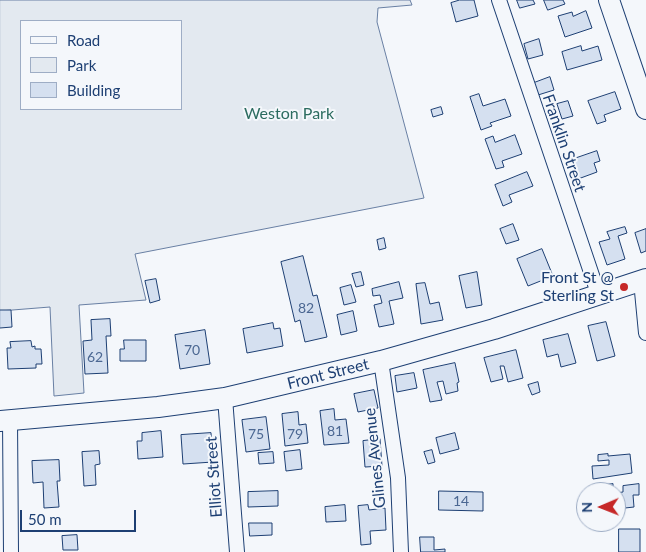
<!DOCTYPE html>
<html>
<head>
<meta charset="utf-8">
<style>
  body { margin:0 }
  #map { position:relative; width:646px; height:552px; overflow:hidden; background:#f4f7fb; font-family:Lato,sans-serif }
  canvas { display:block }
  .legend { position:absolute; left:20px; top:20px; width:162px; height:90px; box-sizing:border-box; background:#f4f7fb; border:1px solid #9eadc5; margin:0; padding:6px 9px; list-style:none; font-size:15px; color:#1d3f73 }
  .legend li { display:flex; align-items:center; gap:10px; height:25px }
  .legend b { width:25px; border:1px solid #9eadc5 }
  .north { position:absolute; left:576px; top:482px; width:50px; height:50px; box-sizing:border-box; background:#f4f7fb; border:1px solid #9eadc5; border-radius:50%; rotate:269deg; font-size:14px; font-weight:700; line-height:20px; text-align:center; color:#1d3f73 }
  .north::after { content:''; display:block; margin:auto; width:18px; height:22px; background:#c62828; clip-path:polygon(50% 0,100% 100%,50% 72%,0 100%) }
  .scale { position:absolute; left:20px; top:510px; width:116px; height:22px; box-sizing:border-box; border:2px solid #1d3f73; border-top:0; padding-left:6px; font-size:15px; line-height:18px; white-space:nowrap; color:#1d3f73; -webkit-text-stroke:4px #f4f7fb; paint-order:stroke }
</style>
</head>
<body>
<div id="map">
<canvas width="646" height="552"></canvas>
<ul class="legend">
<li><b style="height:6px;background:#f4f7fb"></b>Road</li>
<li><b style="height:14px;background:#e3e9f0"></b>Park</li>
<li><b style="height:14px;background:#d5e0f0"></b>Building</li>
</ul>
<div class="north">N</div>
<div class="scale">50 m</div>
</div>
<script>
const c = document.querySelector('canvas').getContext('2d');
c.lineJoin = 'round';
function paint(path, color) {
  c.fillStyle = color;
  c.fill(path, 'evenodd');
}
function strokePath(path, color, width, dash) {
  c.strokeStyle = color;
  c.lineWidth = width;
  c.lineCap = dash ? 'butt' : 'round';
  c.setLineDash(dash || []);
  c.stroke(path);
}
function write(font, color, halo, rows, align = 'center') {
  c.font = font + ' Lato,sans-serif';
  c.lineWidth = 4;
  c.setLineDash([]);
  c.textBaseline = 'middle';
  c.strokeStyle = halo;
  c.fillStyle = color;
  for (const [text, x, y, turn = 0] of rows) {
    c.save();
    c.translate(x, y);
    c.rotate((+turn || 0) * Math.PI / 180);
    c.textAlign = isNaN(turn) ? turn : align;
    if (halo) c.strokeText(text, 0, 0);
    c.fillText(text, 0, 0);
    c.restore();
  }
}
const green = new Path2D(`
  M0,0H410L412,5L378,8L377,22L424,198L135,254L146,300L79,305L84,393L54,396L50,307L0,311ZM21,21H181V109H21Z`);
const building = new Path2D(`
  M460,0H474L478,16L456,22L451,3Z
  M517,0H533L535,4L520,8Z
  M544,0H563L565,4L548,10Z
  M586,11L592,28L565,37L558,16L572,12L573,16Z
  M539,39L543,55L528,59L524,44Z
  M581,46L582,51L598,46L602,60L567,70L562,52Z
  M550,77L554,90L538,95L534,83Z
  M615,92L621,109L604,115L606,121L597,124L588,101Z
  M479,94L483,106L505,99L511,116L490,123L492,126L481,130L470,97Z
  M568,101L573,116L562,119L557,104Z
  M441,107L443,114L433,117L431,110Z
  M515,135L522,154L502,161L504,167L496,169L485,139L493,136L495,142Z
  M597,151L600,161L594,163L597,172L578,179L571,160Z
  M527,172L533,186L509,195L512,202L503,206L495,185Z
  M513,224L519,240L506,244L500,229Z
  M625,227L627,233L618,236L625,259L607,265L599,242L610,239L607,232Z
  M646,229V251L641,253L635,233Z
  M384,238L386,248L379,250L377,240Z
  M542,249L553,276L528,286L517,259Z
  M303,256L313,296L317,295L327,337L305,342L300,320L295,322L281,262Z
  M361,272L364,285L356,287L352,274Z
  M477,272L482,305L466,308L459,276Z
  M156,279L160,300L150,303L145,281Z
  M399,282L403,298L389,301L394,324L379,327L374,305L382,303L380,295L373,296L372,289Z
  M425,283L430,304L439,302L443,320L421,324L416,284Z
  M351,285L356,302L344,305L340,288Z
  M0,310H11L12,327L0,328Z
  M353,311L357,331L341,335L337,315Z
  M110,319L111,336H106L108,373L85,374L83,341L92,340L91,320Z
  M606,322L615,356L597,361L588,326Z
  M273,323L274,329L280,328L283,346L247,353L243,329Z
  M205,330L210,364L180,369L175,335Z
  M568,334L576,363L561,367L558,354L547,357L543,340Z
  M124,340H146V361H120V349H124Z
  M31,341L32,347L35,346V349H41L42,364H36V368L8,369L7,348H11L10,342Z
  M516,350L523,378L508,382L504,366H500L503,379L491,382L484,358Z
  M455,363L459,382L457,383L458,391L446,394L443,381L437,382L442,400L430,402L423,370Z
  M414,373L417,388L397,392L395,376Z
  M538,382L540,392L532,395L528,385Z
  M374,390L378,408L358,412L354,394Z
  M334,409L335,420L346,419L349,443L324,445L320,411Z
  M298,412L299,425L306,424L308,443L285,446L282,414Z
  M266,417L270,449L246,452L242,420Z
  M161,431L163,457L138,459L137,441H142V433Z
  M211,433L213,462L183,464L181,435Z
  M455,433L459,449L440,454L436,438Z
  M380,439L382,466L365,467L363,441Z
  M300,450L302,469L286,471L284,452Z
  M432,450L435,462L428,464L424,452Z
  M99,451L100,464L95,465L96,485L84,486L82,452Z
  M273,452L274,463L259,464L258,453Z
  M608,454V456L630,454L632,473L593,479L592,466L609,465V460L598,461V455Z
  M59,460L60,481H57L59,507L44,508L43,482L33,483L32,461Z
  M613,484V492H598V486Z
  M639,484V495H633L634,507L616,509V493L623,492V486Z
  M278,491V506L248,507V492Z
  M439,491L483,492V511L439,510Z
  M345,505L346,521L326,522L325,507Z
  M368,505L369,510L385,508L386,530L370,531L371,544L361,545L358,506Z
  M249,523H272V535L250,536Z
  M619,529H640V552H619Z
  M77,535L78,550H63L62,536Z
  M420,537H434V550L445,549V552H421Z`);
const street = new Path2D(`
  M499,0L599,296
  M641,281L646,333
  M381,361L398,478L401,552
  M225,398L237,552
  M10,420L11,552`);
const secondary = new Path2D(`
  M609,0L646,109
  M0,421L158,407L225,398L381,361L494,329L646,279`);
const markers = [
  [624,287,5,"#c62828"]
];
const numberNames = [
  ["82",306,308],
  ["70",192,350],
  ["62",95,357],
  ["81",335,431],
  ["75",256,434],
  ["79",295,434],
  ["14",461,501]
];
const parkNames = [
  ["Weston Park",289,114]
];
const streetNames = [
  ["Franklin Street",564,143,71],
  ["Front Street",328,374,-14],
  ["Glines Avenue",375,458,-96],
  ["Elliot Street",214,477,-94]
];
const poiNames = [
  ["Front St @",614,278],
  ["Sterling St",614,296]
];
paint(green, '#e3e9f0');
strokePath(green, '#687fa3', 1);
paint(building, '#d5e0f0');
strokePath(building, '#1d3f73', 1);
strokePath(street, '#1d3f73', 16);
strokePath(secondary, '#1d3f73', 22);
strokePath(street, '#f4f7fb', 14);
strokePath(secondary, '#f4f7fb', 20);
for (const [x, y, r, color] of markers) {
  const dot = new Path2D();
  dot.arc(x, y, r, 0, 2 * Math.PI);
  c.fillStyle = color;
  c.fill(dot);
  strokePath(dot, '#f4f7fb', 2);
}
write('14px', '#4b6792', null, numberNames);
write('16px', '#2c6c60', '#f4f7fb', parkNames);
write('16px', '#1d3f73', '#f4f7fb', streetNames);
write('16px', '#1d3f73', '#f4f7fb', poiNames, 'right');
</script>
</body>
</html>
